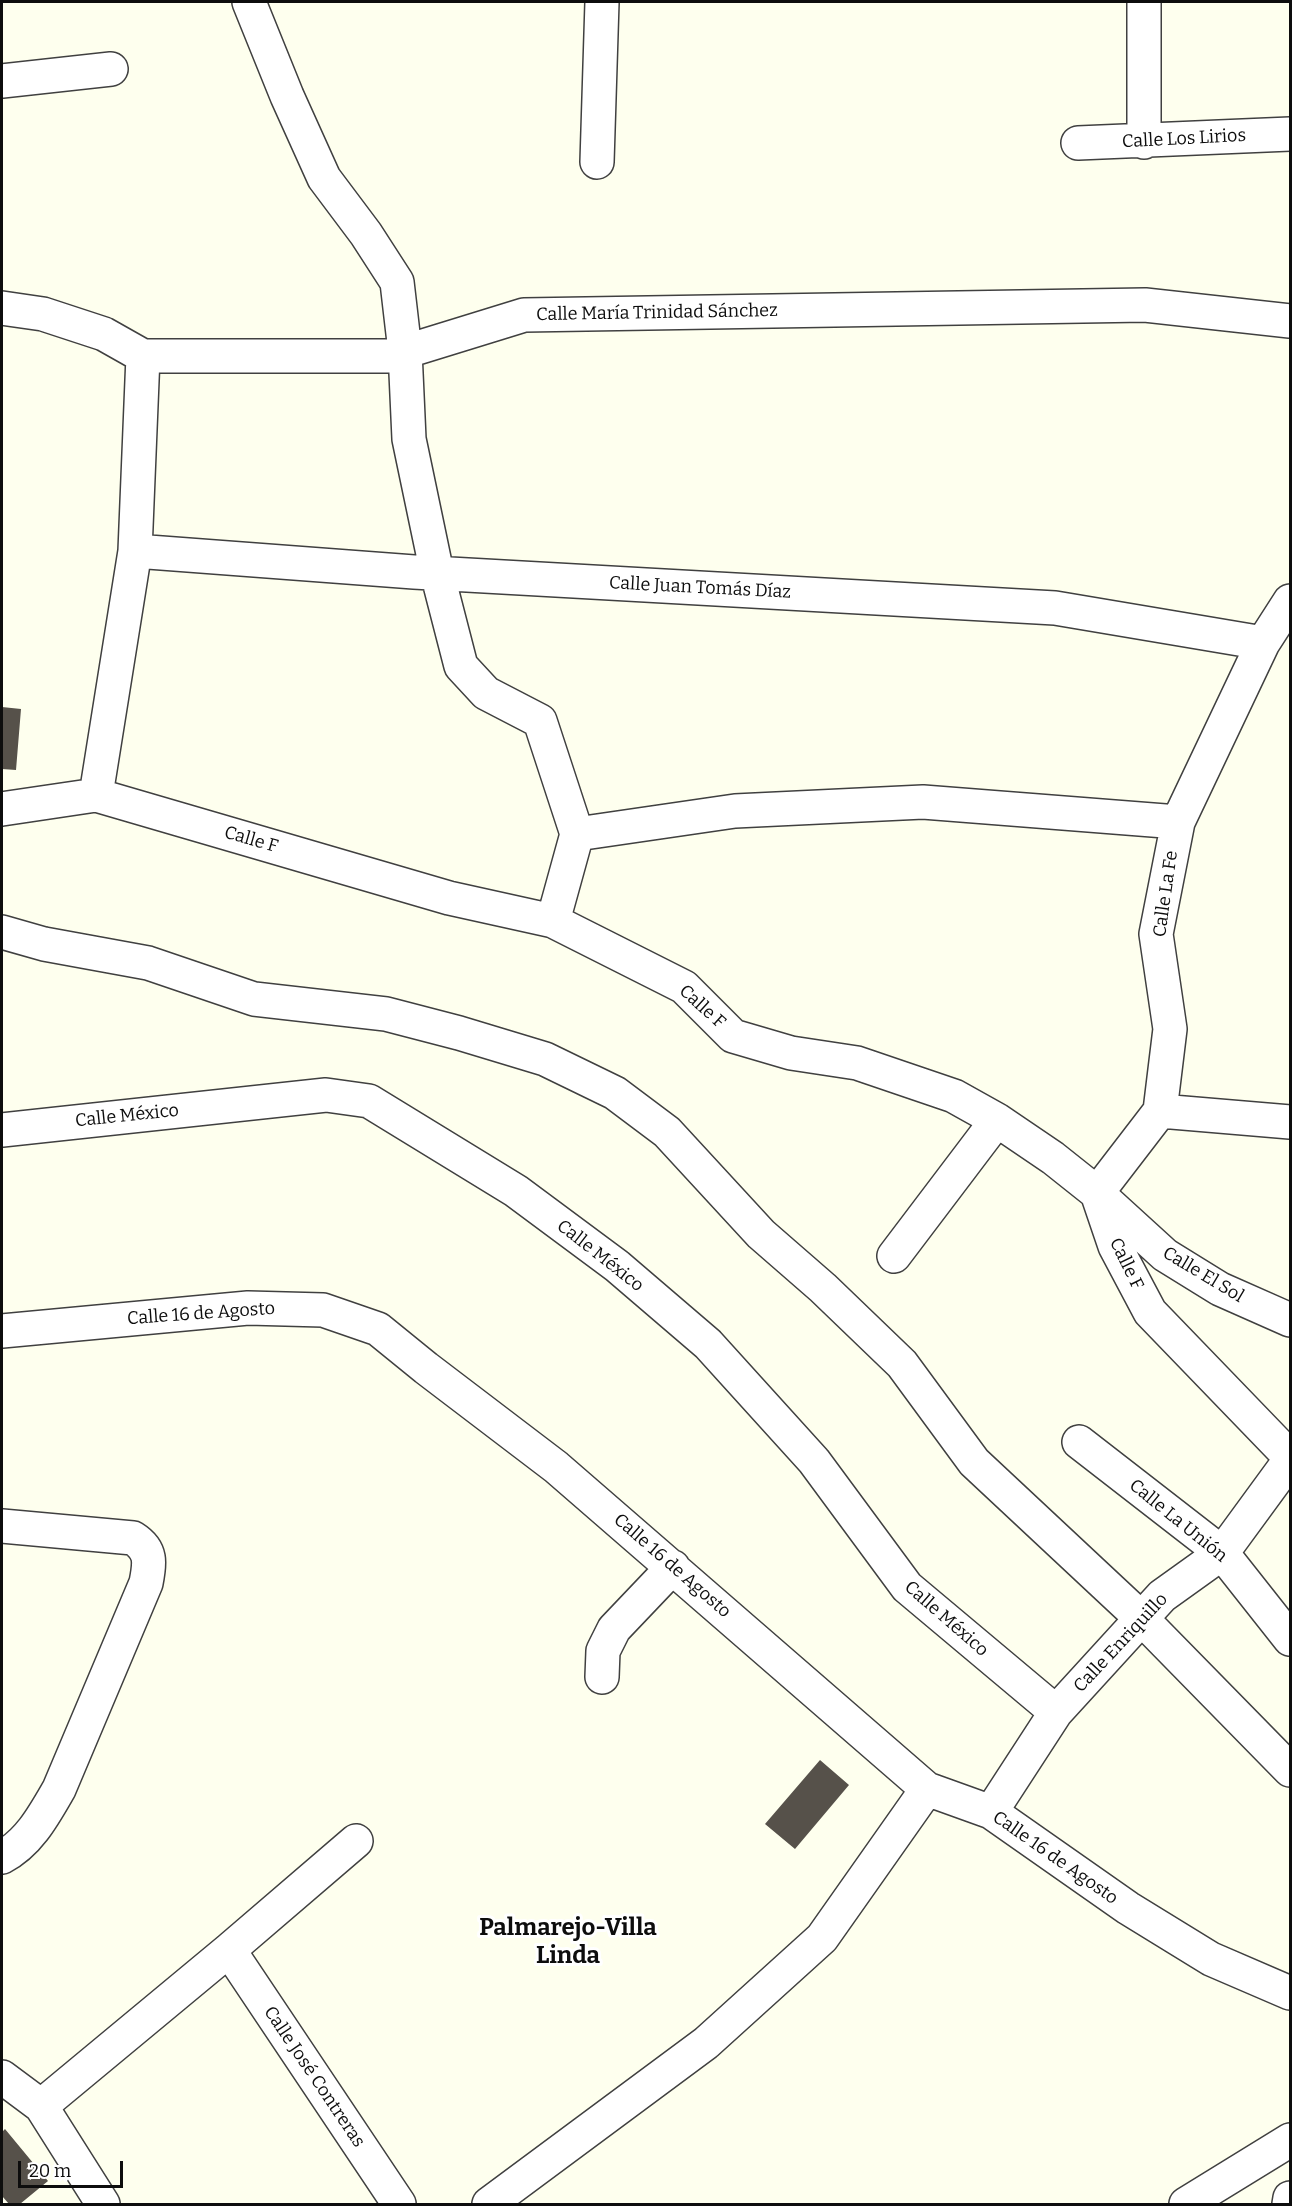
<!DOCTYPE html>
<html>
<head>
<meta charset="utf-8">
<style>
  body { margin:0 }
  #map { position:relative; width:1292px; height:2206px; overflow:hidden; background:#feffee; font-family:Bitter,serif }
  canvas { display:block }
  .frame { position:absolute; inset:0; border:3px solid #0d0d0d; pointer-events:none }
  .scale { position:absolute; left:18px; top:2161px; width:105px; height:27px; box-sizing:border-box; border:3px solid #0d0d0d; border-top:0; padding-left:8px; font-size:18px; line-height:21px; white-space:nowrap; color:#0d0d0d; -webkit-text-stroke:4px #fff; paint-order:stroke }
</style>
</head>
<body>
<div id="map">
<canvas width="1292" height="2206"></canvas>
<div class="frame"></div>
<div class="scale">20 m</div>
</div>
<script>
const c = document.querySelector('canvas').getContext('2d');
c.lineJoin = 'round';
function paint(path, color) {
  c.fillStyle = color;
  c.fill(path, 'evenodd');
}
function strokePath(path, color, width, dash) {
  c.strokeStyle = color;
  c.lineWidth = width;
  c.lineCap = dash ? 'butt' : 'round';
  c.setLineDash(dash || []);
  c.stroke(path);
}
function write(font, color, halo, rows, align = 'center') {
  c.font = font + ' Bitter,serif';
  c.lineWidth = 6;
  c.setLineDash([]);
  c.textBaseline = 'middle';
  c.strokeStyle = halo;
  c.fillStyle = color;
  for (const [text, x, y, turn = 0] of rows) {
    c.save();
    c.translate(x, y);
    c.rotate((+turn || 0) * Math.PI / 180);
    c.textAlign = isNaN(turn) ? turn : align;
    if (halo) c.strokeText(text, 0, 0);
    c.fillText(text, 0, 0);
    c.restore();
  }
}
const building = new Path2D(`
  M2,707L21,709L16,770L2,769Z
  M820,1760L849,1785L795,1849L765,1824Z
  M5,2129L48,2181L20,2204H9L2,2196V2132Z`);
const minor = new Path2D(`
  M249,2L287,96L324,178L366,234L397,282L405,351L409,439L437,573L461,666L486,693L540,721L577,834L553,921
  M2,81L111,69
  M1144,142V2
  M1078,143L1290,134
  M597,162L602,2
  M2,308L43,314L104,334L143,356H391L524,315L1145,305L1290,321
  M135,551L414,572L1055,608L1263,643
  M1290,601L1263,643L1178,822L1156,934L1170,1029L1160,1111L1097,1193L1165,1255L1220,1289L1290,1320
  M96,795L135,551L143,356
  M2,809L96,795L449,898L553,921L684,987L733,1036L791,1053L857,1063L954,1096L997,1120L1053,1158L1097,1193L1115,1246L1150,1312L1290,1457
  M577,834L735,811L923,802L1178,822
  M2,932L44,944L148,963L254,999L386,1014L459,1033L545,1059L615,1093L667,1132L761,1234L823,1288L902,1364L974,1462L1142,1619L1290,1770
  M1160,1111L1290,1122
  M2,1130L326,1095L369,1101L516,1191L617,1266L708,1344L814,1461L907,1587L1056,1712
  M894,1256L997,1120
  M2,1331L248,1308L323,1310L378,1329L426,1368L556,1467L927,1789L991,1812L1128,1908L1211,1959L1290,1993
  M1079,1442L1222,1553L1290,1639
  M2,1526L133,1538C152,1550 150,1563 146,1583L59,1789C44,1815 29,1843 2,1857
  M602,1677L603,1651L614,1629L673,1567
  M991,1812L1056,1712L1162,1596L1222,1553L1290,1460
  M229,1950L399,2204
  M2,2077L41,2106L103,2204
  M41,2106L229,1950L356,1841
  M489,2204L706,2043L822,1938L927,1789
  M1186,2204L1290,2140
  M1289,2204L1290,2198`);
const streetNames = [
  ["Calle Los Lirios",1184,139,-3],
  ["Calle María Trinidad Sánchez",657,313,-1],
  ["Calle Juan Tomás Díaz",700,588,3],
  ["Calle F",251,840,16],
  ["Calle La Fe",1166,894,-82],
  ["Calle F",702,1007,42],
  ["Calle México",127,1116,-6],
  ["Calle México",600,1256,38],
  ["Calle F",1126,1264,64],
  ["Calle El Sol",1203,1275,31],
  ["Calle 16 de Agosto",201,1314,-4],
  ["Calle La Unión",1178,1521,39],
  ["Calle 16 de Agosto",672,1566,41],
  ["Calle México",946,1619,41],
  ["Calle Enriquillo",1121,1643,-47],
  ["Calle 16 de Agosto",1055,1858,35],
  ["Calle José Contreras",314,2077,56]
];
const districtNames = [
  ["Palmarejo-Villa",568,1928],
  ["Linda",568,1956]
];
paint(building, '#56514a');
strokePath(minor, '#404040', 36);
strokePath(minor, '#fff', 33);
write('18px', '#0d0d0d', '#fff', streetNames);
write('bold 24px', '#0d0d0d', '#fff', districtNames);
</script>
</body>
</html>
